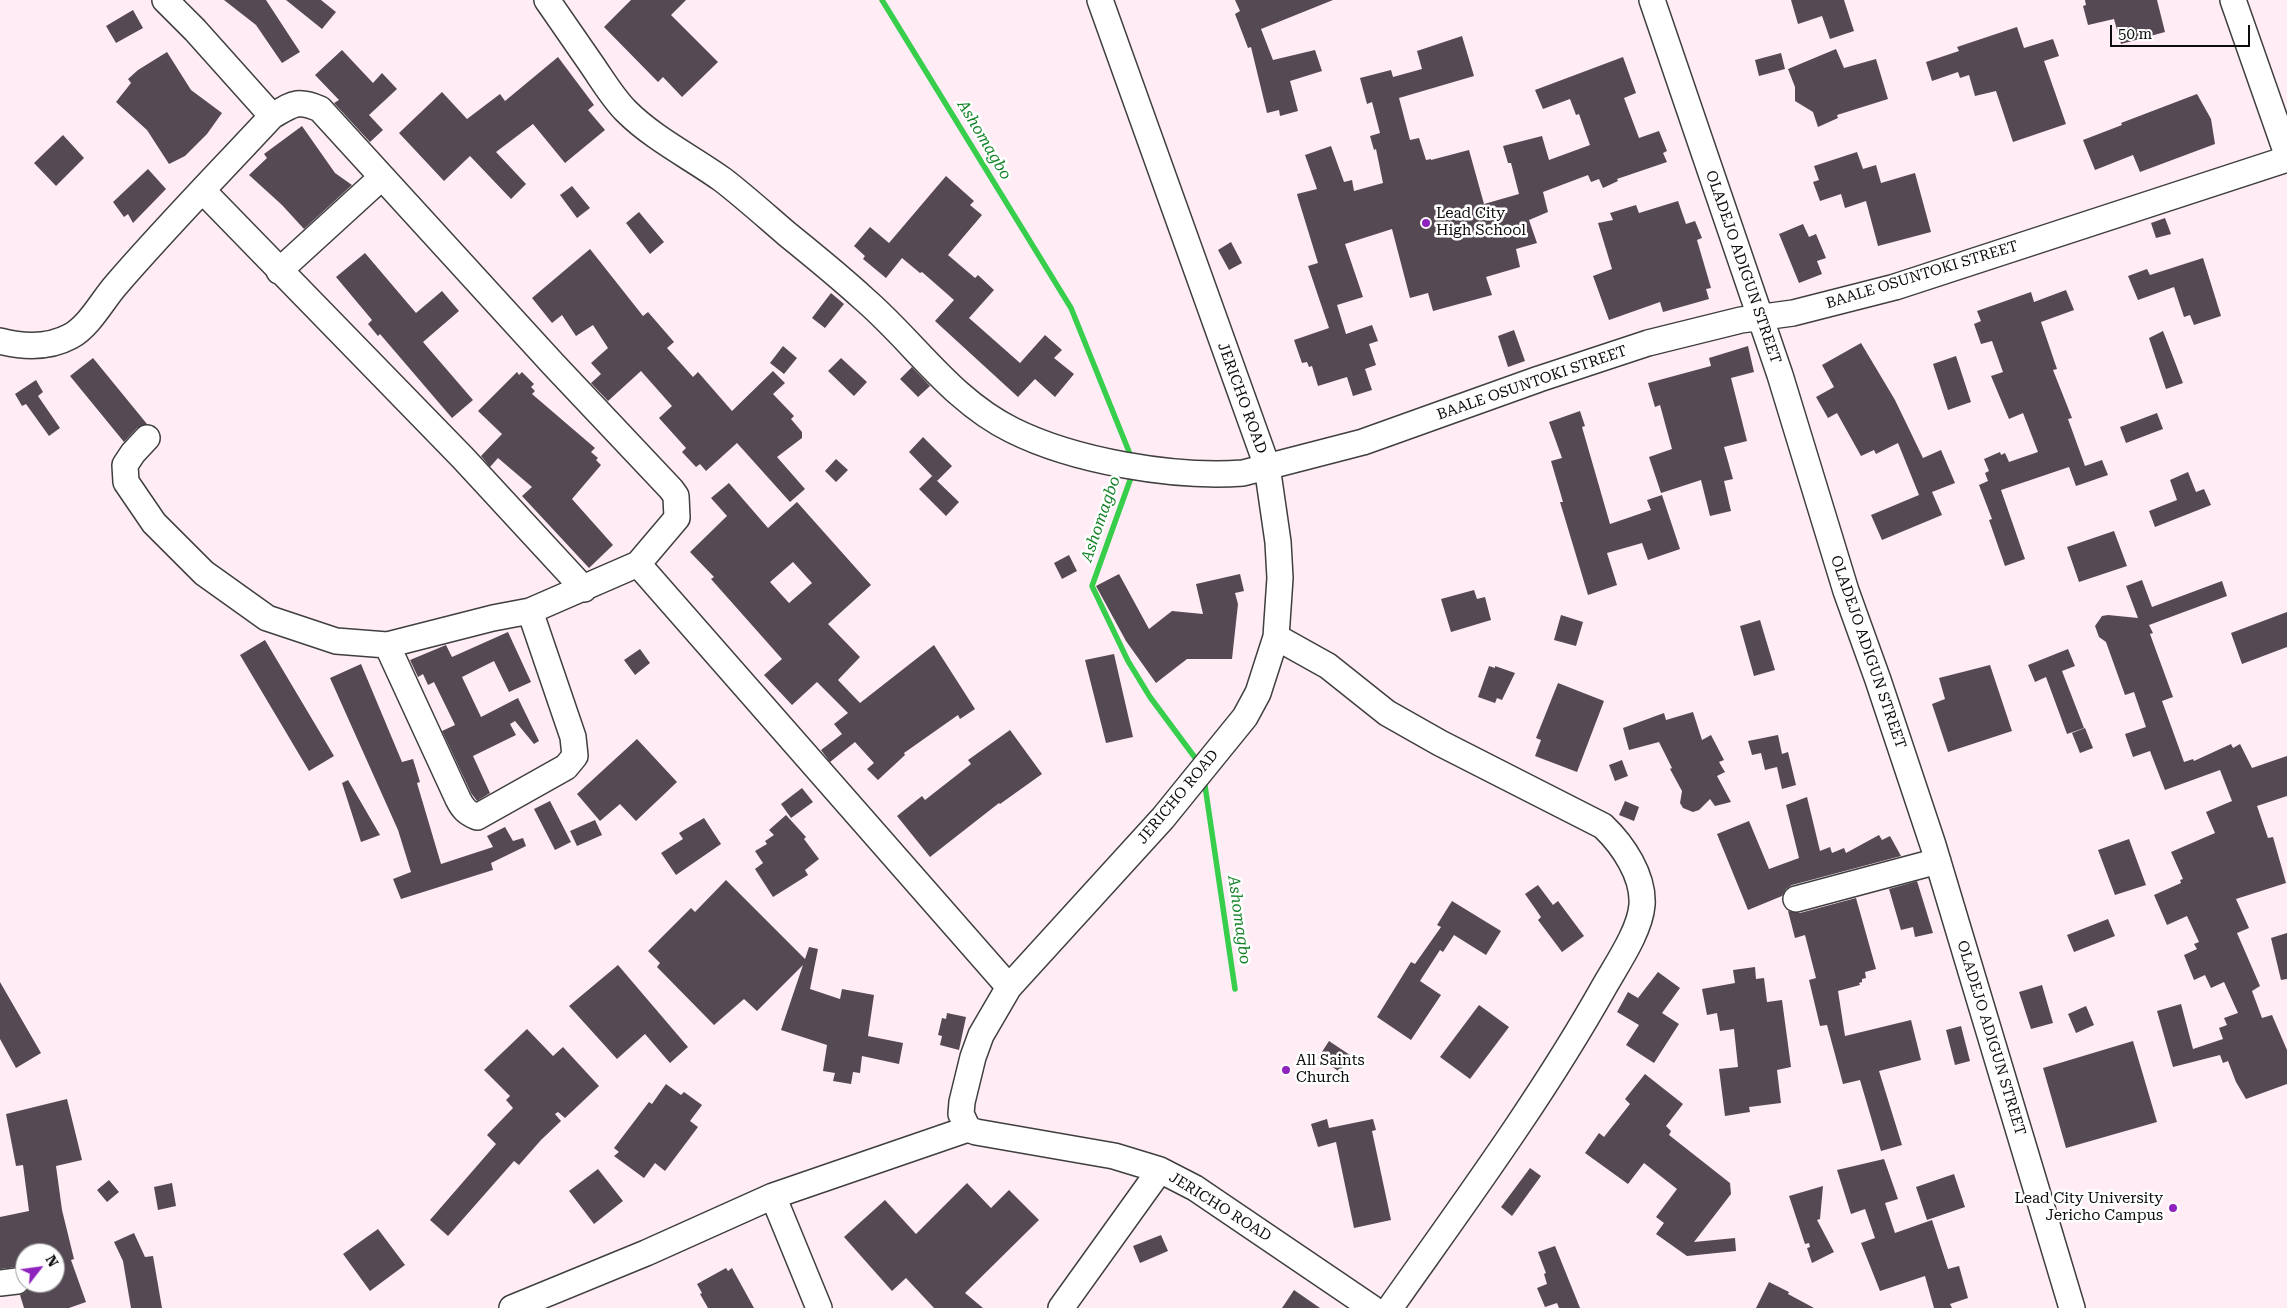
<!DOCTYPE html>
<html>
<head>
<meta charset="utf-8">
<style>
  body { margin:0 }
  #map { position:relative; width:2287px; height:1308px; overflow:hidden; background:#ffecf5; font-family:"Roboto Serif",serif }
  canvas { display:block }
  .north { position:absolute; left:15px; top:1243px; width:50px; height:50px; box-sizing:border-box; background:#fff; border:1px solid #9e9e9e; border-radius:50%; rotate:60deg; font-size:14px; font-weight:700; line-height:20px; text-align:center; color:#0c0c0c }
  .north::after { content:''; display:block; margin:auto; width:18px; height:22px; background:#8f23bd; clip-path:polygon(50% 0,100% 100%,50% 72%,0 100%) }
  .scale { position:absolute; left:2110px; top:25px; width:140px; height:22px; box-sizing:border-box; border:2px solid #0c0c0c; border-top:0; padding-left:6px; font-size:15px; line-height:18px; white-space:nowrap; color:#0c0c0c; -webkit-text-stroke:4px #fff; paint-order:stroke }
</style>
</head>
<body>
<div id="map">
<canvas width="2287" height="1308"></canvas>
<div class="north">N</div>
<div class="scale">50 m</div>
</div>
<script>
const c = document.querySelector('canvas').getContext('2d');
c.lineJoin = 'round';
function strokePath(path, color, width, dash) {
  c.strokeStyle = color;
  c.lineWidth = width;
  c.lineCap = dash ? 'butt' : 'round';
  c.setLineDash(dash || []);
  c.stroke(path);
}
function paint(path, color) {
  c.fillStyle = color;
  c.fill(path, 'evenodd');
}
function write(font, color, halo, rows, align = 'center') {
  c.font = font + ' "Roboto Serif",serif';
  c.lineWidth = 5;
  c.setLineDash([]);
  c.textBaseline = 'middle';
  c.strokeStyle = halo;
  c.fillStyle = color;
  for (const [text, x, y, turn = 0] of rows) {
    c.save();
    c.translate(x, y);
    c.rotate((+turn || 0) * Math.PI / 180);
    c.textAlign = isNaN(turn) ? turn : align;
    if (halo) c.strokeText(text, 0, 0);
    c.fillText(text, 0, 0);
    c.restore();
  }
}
const stream = new Path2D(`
  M882,0L1071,308L1132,459
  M1133,472L1092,586L1128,661L1150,697L1199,763
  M1204,779L1235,989`);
const building = new Path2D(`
  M224,0H266L300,52L282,63L256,25Z
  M286,0H321L336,12L322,29Z
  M631,0H686L671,15L718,62L682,97L663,77L658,82L604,27Z
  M1235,0H1333L1261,29L1273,60L1315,50L1322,71L1290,81L1298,111L1280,116L1279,110L1267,113L1251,47L1248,48L1235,14L1240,11Z
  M1791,0H1844L1854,31L1830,39L1822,16L1798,24Z
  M2085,0H2157L2165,32L2121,44L2114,19L2088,25L2083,6L2086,5Z
  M133,10L143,28L116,43L106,26Z
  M2017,27L2024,48L2053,39L2059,56L2044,61L2066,124L2013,142L1996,91L1975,96L1969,75L1960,78L1958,72L1932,81L1926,62L1959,51L1957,47Z
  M1462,36L1474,76L1399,98L1410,140L1419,138L1426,160L1431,159V160L1469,150L1484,204L1519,194L1511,163H1508L1503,146L1542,136L1549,160L1590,145L1579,114L1576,115L1570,99L1543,109L1535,90L1623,57L1636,93L1624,98L1639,138L1659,131L1667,151L1663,153L1667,162L1617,179L1618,181L1603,188L1599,179L1591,182L1588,175L1543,192L1548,212L1529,220L1537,243L1516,249L1520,267L1486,277L1492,295L1433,311L1428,293L1410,298L1392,229L1345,244L1363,297L1337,305L1346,334L1372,325L1378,341L1369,344L1376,365L1365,369L1372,390L1353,396L1347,377L1318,386L1312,366L1309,367L1307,362L1302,363L1294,340L1329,328L1308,266L1318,263L1298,198L1297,194L1317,189L1305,155L1331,146L1344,182L1352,180L1354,191L1383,183L1376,149L1374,150L1370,136L1380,133L1372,102L1367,104L1360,78L1391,70L1393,77L1422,69L1417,51Z
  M1836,49L1844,68L1876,59L1888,99L1837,115L1838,118L1818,127L1813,112L1795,101V87L1788,69Z
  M342,50L373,83L382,73L397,89L369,115L383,130L370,142L334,103L339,100L315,75Z
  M167,52L191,90L222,113L207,134L185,156L169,164L147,130L116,102L131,83L128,79L138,70Z
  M1781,53L1785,69L1759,76L1755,60Z
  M558,57L594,105L588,110L605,130L565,163L533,124L496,152L526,184L511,199L470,156L444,181L399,133L442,92L467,119L500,94L505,101Z
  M2197,94L2211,119L2215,144L2140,172L2133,155L2095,170L2083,140L2122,125L2121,123Z
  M302,126L335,173L352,185L304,229L282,205L249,175L267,158L264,154Z
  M63,135L84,158L56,186L34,163Z
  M1857,152L1863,169L1876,165L1881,183L1915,173L1931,232L1878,246L1866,201L1845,208L1841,194L1820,201L1813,182L1819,180L1814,166Z
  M148,169L166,189L133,223L128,214L124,217L113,202Z
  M946,176L974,201L970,205L982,215L948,255L975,278L978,275L994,290L969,318L1020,363L1045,335L1062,350L1054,358L1074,374L1055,397L1035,379L1018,397L935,321L954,300L922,272L920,273L902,258L886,278L863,259L865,256L854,246L870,227L889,243Z
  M572,186L590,208L577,218L560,195Z
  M1678,201L1686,224L1695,221L1702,238L1697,240L1711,288L1706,289L1709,299L1663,312L1660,302L1609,320L1593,276L1612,269L1598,223L1613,220L1610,213L1636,205L1639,213Z
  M639,212L664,242L650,254L626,223Z
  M2165,218L2171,234L2156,238L2151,223Z
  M1803,224L1809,237L1816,234L1826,258L1817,261L1822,274L1799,283L1779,234Z
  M1231,242L1242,263L1229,270L1218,250Z
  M590,249L643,316L648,312L674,342L667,348L693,377L698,372L732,411L773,371L785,383L773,394L794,416L791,419L802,432V438L777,457L805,489L790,502L737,443L706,471L700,464L696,467L682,452L686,448L659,418L672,406L641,371L608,401L591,383L601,374L591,363L608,348L593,325L576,336L562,315L552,323L532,298Z
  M365,253L416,313L442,291L459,311L423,342L473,400L452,418L380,334L378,336L368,324L372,320L336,277Z
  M2203,258L2221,316L2194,325L2190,315L2184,317L2174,287L2138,300L2128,276L2147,269L2150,275Z
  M2066,290L2074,310L2041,322L2057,369L2053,370L2072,418L2068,419L2085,466L2102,460L2108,475L2076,486L2069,467L2001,490L2025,559L2005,566L1989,520L1992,519L1979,485L1988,481L1985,473L1989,471L1984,459L2000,452L2001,455L2005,453L2009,462L2038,452L2023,413L2009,419L1991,376L2003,372L1992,341L1981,344L1974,324L1981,321L1977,311L2031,292L2034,302Z
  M831,293L844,304L825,328L812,318Z
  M1514,330L1525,361L1508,367L1498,336Z
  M2163,331L2183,383L2166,389L2149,338Z
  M1861,343L1895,400L1923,458L1941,450L1955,483L1932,492L1942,515L1882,540L1871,515L1919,495L1898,443L1876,454L1874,450L1861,456L1837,413L1828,418L1816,397L1834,387L1822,365Z
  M783,346L797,358L784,374L770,363Z
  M1748,346L1754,372L1731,378L1747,441L1724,447L1733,479L1724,481L1731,511L1710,516L1701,480L1661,493L1649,457L1672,449L1660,405L1655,407L1648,383L1711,366L1709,358Z
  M1956,356L1971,402L1948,410L1933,364Z
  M93,358L147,424L137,428L124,442L70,376Z
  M841,358L867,382L854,396L828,371Z
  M912,367L930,386L918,397L900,379Z
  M517,372L519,375L522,372L534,384L531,387L535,391L532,394L595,448L591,452L598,458L596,460L601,465L572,499L613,545L589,568L522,496L532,487L498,458L490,467L481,456L502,434L478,411Z
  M36,380L43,392L38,396L60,428L49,436L26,404L22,406L15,394Z
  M1580,411L1585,426L1582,427L1610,524L1651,510L1647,500L1662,495L1680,549L1648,560L1642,543L1607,553L1617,585L1588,595L1560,502H1563L1551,461L1562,458L1549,422Z
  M2157,413L2163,429L2126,443L2120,427Z
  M923,437L952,466L937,481L909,452Z
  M836,459L848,470L836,482L825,471Z
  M2188,472L2196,492L2204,489L2211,505L2155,527L2149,511L2177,500L2170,480Z
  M932,476L959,502L946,516L919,489Z
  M729,483L768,528L797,502L871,585L828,624L860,657L838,680L860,703L934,645L975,709L960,719L958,715L904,753L905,755L878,780L867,769L874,763L855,742L830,762L821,750L842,734L834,724L848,713L817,682L792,705L764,675L782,659L711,579L714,577L690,552L727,516L711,498ZM793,562L812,583L789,603L770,582Z
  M2114,531L2127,566L2079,582L2067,547Z
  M1069,555L1077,571L1062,579L1054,563Z
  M1119,574L1149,629L1172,611L1203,614L1196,584L1240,574L1244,591L1235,593L1238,604L1232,659H1187L1156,683L1126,641L1096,586Z
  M2142,580L2152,607L2222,581L2227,596L2149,625L2153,633L2150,634L2173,697L2162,701L2184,762L2193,759L2194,761L2231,744L2233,748L2240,744L2252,768L2287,756V796L2257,806L2268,838L2273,837L2286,883L2236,899L2249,928L2237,933L2260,986L2252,991L2262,1018L2272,1015L2287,1050V1084L2246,1099L2236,1082L2228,1061L2223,1063L2220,1055L2173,1067L2157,1011L2181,1004L2193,1049L2223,1039L2219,1028L2227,1025L2224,1018L2238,1013L2224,982L2211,988L2205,975L2194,980L2184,955L2197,949L2194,944L2199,942L2187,916L2167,925L2154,895L2181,883L2180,880L2183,879L2171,852L2215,833L2206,812L2232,801L2220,770L2165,790L2150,751L2133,757L2125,734L2146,727L2134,692L2125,695L2106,642L2099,637L2095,626L2102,616L2108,615L2138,618L2126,586Z
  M1474,590L1477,599L1485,597L1491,620L1451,632L1441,599Z
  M2287,612V647L2242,664L2231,633Z
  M1561,615L1583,622L1576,646L1554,640Z
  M1760,620L1775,670L1754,676L1740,626Z
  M508,632L531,682L509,692L494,661L462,677L481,717L518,698L539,741L534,744L515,721L510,724L516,735L473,756L490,793L477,801L471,793L442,731L455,725L434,682L428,685L423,674L418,677L410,660L446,645L452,657Z
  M265,640L334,756L309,771L240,655Z
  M640,649L650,663L635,675L624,660Z
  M2068,649L2075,666L2062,671L2084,728L2067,734L2046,677L2035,682L2028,665Z
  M1114,654L1133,737L1106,743L1085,660Z
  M361,664L402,762L413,759L420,782L417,783L441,864L493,847L487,836L505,827L513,841L523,838L526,846L491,863L493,870L401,899L393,879L411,872L398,830L330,678Z
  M1990,665L2012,731L1948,752L1932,704L1945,699L1939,678Z
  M1489,666L1495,668V666L1515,673L1502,700L1497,698L1495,703L1478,697Z
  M1558,683L1604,701L1577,772L1535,756L1541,740L1536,738Z
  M1693,712L1702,740L1711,735L1724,760L1719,762L1725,772L1717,776L1731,802L1715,806L1710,799L1699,810L1693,812L1683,808L1680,803L1682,791L1670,769L1672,768L1659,742L1629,750L1623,728L1664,713L1666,720Z
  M2085,728L2093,748L2080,753L2072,733Z
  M1010,730L1042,774L1000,804L999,803L930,857L897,816L922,796L925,800L971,764L968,760Z
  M1778,735L1782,754L1788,752L1796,785L1782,789L1777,767L1765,770L1761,753L1752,755L1748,741Z
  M637,739L677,782L636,821L620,804L600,821L577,794Z
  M1622,760L1628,776L1615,781L1609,765Z
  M348,780L380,835L361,842L342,783Z
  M802,788L813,802L791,818L781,804Z
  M1807,797L1820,851L1830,847L1832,853L1844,848L1846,853L1879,835L1882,840L1890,836L1901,856L1792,885L1786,889L1782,896L1748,910L1717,834L1749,821L1769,869L1799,858L1786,805Z
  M550,801L571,842L555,850L534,809Z
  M1625,801L1639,807L1634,821L1619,815Z
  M786,815L806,837L804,839L819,859L805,870L808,875L773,897L755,869L763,863L755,851L767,844L765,841L774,835L769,830Z
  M704,818L721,844L676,875L661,853L683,839L679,833Z
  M595,820L602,835L577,846L570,831Z
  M2129,839L2146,885L2115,895L2098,850Z
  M726,880L805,959L809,947L818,949L810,989L840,999L842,989L874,995L868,1036L903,1043L899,1064L862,1056L860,1073L853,1072L851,1084L833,1081L835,1073L823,1071L827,1045L781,1030L803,965L757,1011L744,999L714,1025L657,967L660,963L648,951L691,908L695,912Z
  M1917,881L1933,933L1915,937L1913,927L1901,930L1889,889Z
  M1538,885L1553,905L1558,901L1584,936L1562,952L1538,920L1541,917L1525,894Z
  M1856,898L1876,969L1865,972L1866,978L1862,979V982L1859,983L1860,985L1838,991L1845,1036L1911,1020L1921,1060L1879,1071L1902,1145L1881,1151L1860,1080L1843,1084L1827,1025L1820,1026L1809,980L1816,978L1805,935L1795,938L1788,911L1800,913Z
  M1452,901L1501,931L1486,955L1454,935L1443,952L1440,950L1420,981L1441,995L1411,1040L1377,1017L1411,962L1415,964L1441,927L1437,925Z
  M2108,919L2115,936L2074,952L2067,935Z
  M2287,933V979L2281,980L2271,938Z
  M618,965L688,1047L670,1063L645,1034L617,1059L569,1006Z
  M1755,967L1756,979L1764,978L1767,1002L1782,1000L1791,1067L1777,1070L1781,1103L1749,1107L1750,1112L1725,1116L1719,1069L1738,1067L1734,1029L1720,1031L1717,1013L1707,1015L1702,989L1735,983L1733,970Z
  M1658,972L1680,988L1662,1013L1679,1024L1654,1063L1626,1045L1639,1025L1617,1012L1628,992L1638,998Z
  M0,982L41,1053L16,1068L0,1039Z
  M2042,985L2053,1023L2031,1029L2019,992Z
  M1479,1005L1509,1027L1470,1079L1440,1057Z
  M2086,1006L2094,1025L2076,1033L2068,1014Z
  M947,1013L966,1017L959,1050L940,1045L942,1036L938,1035L942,1018L946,1019Z
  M1961,1026L1970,1061L1955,1065L1946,1030Z
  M527,1029L553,1056L563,1047L599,1086L565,1118L558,1112L555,1114L561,1121L541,1140L519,1165L514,1161L448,1236L430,1220L496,1144L487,1135L513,1108L506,1100L510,1096L484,1070Z
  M1329,1041L1350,1055L1340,1072L1318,1058Z
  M2133,1041L2157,1122L2066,1148L2043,1068Z
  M1645,1074L1683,1104L1666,1126L1671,1131L1669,1135L1730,1183L1731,1194L1694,1242L1735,1238L1736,1251L1687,1256L1656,1234L1664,1223L1656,1217L1677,1189L1644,1163L1628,1184L1585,1153L1599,1133L1604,1137L1630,1104L1625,1099Z
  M666,1084L681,1095L684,1092L702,1105L690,1121L698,1127L665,1171L655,1163L644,1178L614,1156L619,1152L614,1148L649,1102L652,1104Z
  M67,1099L82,1160L56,1166L62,1210L74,1259L71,1260L86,1302L69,1308H24L20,1295L26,1292L31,1283H55V1253H25V1270L16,1267L0,1269V1217L29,1211L23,1165L16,1166L6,1114Z
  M1327,1119L1329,1128L1373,1119L1376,1130L1372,1131L1391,1220L1354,1228L1336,1142L1318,1147L1311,1124Z
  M1884,1159L1898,1199L1885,1203L1895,1233L1932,1220L1948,1269L1959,1266L1968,1298L1950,1304L1952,1308H1934L1925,1276L1880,1291L1861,1243L1875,1238L1865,1209L1851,1214L1837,1170Z
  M1530,1168L1541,1176L1512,1216L1501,1207Z
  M598,1169L623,1201L594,1224L569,1191Z
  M1954,1174L1965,1207L1927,1220L1916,1187Z
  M109,1180L119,1192L107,1202L97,1190Z
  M172,1183L176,1206L158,1210L154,1187Z
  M967,1183L991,1208L1009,1190L1039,1220L965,1293L983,1308H934L906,1278L892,1291L844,1237L885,1200L916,1234Z
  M1823,1186L1820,1219L1817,1220L1834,1252L1812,1263L1807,1248L1810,1247L1809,1243L1805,1244L1789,1196Z
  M378,1229L405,1265L370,1291L343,1254Z
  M134,1233L145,1257L153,1256L162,1308H131L123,1261L114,1242Z
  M1161,1235L1168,1251L1140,1263L1133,1246Z
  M1555,1246L1580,1308H1559L1557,1303L1545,1307L1537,1288L1547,1284L1544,1274L1546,1273L1538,1252Z
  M726,1268L728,1271L732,1268L754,1308H708L700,1294L702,1293L697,1284Z
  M1769,1282L1789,1292L1788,1294L1814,1308H1756Z
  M1294,1290L1320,1308H1282Z`);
const minor = new Path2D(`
  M165,0L195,30L272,116
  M547,0C562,22 577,43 592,65C603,81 613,98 626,111C654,139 691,157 723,180C745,197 766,216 787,234C813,255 839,276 864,299C914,342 951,400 1012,430C1074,461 1173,478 1243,473L1363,442L1539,379L1648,343L1741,320L1793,313L1895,287L2287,159
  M1100,0L1267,466L1278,542L1280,578L1276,637L1258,693L1245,717L1163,818L1009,987L981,1035L973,1057L962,1102L961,1114L968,1129L976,1132L1114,1156L1160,1170L1195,1188L1372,1308
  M1652,0L1780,375L1846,591L1878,680L1933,845L2072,1308
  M2233,0L2287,154
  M203,191L463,458L584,589
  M279,271L382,177
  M0,341C23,347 49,348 71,336C90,325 102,301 116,285C166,227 220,172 272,116C293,104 297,99 320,109L553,364L671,489L676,496L677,518L638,564L1009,987
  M147,438L133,453L125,465L126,482L154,523L204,573L267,618L336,641L387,645L493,618L530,611L638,564
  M1276,637L1328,666L1387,713L1440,743L1603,826C1623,845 1644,876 1642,905C1640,931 1617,964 1604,987C1541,1099 1464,1203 1390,1308
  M387,645L458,799C463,809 467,813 477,817L566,767L575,756L573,737L530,611
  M1796,899L1938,861
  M773,1196L819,1308
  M0,1283L17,1281
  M512,1308L646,1253L773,1196L968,1129
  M1061,1308L1160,1170`);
const markers = [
  [1426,223,5,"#8f23bd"],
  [1286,1070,5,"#8f23bd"],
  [2173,1208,5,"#8f23bd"]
];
const poiNames = [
  ["Lead City",1436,214],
  ["High School",1436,231],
  ["All Saints",1296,1061],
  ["Church",1296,1078],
  ["Lead City University",2163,1199,"right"],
  ["Jericho Campus",2163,1216,"right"]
];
const streetNames = [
  ["OLADEJO ADIGUN STREET",1743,267,71],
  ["BAALE OSUNTOKI STREET",1922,275,-17],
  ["BAALE OSUNTOKI STREET",1532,383,-19],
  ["JERICHO ROAD",1242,398,70],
  ["OLADEJO ADIGUN STREET",1868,652,71],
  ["JERICHO ROAD",1178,797,-50],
  ["OLADEJO ADIGUN STREET",1991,1038,73],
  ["JERICHO ROAD",1220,1207,32]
];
const waterNames = [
  ["Ashomagbo",984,140,59],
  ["Ashomagbo",1101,519,-71],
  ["Ashomagbo",1239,920,82]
];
strokePath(stream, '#37ce4c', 5.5);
paint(building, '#554954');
strokePath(minor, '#3f3f3f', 28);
strokePath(minor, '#fff', 25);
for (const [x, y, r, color] of markers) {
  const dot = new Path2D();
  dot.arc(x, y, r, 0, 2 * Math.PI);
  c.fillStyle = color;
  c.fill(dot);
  strokePath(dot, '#fff', 2);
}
write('15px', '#0c0c0c', '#fff', poiNames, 'left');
write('15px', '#0c0c0c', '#fff', streetNames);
write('italic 16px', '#148328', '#fff', waterNames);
</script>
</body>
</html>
